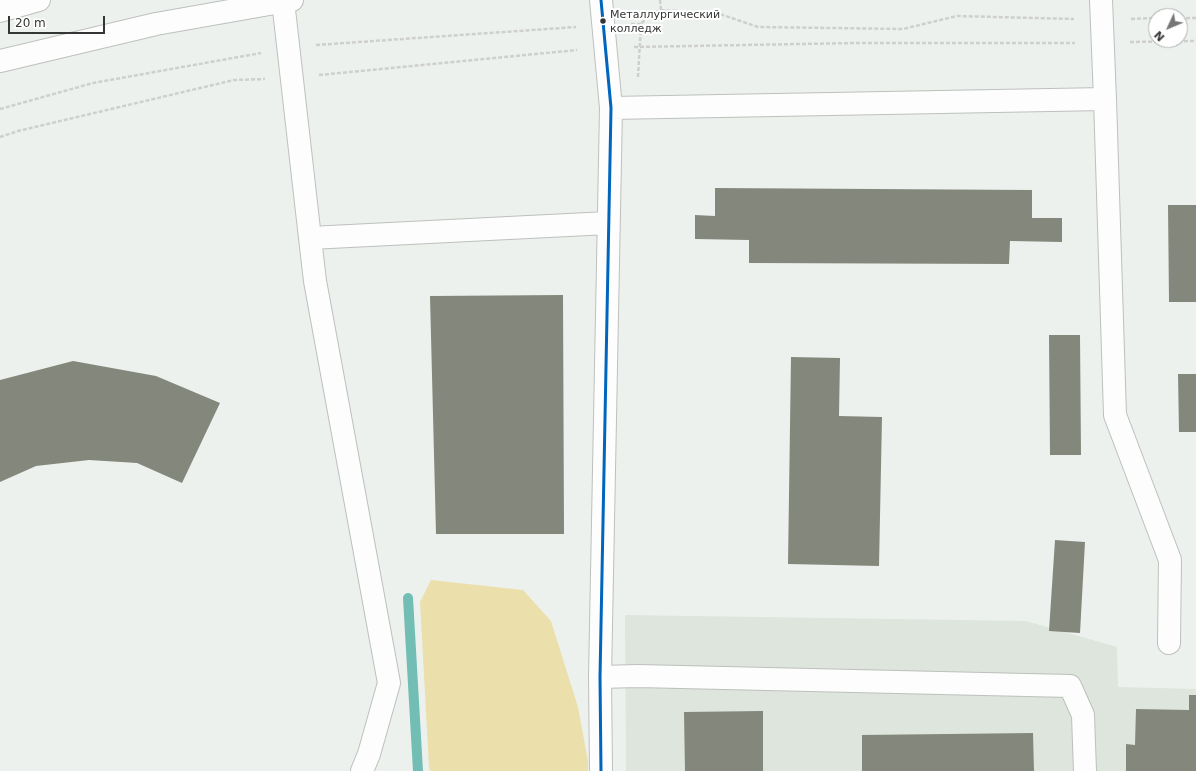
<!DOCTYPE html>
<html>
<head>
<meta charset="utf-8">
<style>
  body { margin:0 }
  #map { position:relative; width:1196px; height:771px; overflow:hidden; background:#edf1ed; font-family:"DejaVu Sans",sans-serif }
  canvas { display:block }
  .north { position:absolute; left:1148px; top:8px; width:40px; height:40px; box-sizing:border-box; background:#fff; border:1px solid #adafad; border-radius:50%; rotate:226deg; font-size:11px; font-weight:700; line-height:16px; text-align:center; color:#333633 }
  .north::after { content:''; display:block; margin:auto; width:14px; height:18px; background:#747774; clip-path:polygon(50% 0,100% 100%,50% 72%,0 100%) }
  .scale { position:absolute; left:8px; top:16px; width:97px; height:18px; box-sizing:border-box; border:2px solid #333633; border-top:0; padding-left:5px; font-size:12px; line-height:14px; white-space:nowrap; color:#333633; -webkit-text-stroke:3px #fff; paint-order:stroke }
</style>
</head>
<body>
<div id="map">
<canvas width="1196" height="771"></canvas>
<div class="north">N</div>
<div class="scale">20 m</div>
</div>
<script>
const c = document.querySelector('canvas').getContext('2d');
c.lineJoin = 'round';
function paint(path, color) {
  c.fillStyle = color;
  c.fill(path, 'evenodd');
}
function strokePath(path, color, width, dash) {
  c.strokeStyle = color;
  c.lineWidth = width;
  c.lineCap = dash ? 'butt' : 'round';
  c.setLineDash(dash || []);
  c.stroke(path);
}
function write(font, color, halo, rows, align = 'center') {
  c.font = font + ' "DejaVu Sans",sans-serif';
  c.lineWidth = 4;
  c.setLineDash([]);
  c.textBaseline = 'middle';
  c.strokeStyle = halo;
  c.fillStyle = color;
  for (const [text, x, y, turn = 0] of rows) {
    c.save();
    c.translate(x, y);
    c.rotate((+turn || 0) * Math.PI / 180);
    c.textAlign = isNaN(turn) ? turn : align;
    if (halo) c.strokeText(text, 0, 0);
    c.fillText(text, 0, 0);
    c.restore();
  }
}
const built = new Path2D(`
  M625,615L1026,621L1117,647L1118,687L1196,689V771H626Z`);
const green = new Path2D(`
  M431,580L523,590L551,621L578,707L588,761V771H430L429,767L420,602Z`);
const stream = new Path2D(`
  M408,598L418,771`);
const building = new Path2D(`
  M715,188L1032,190V218H1062V242L1010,241L1009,264L749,263V240L695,239V215L715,216Z
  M1168,205H1196V302H1169Z
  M563,295L564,534H436L430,296Z
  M1049,335H1080L1081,455H1050Z
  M791,357L840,358L839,416L882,417L879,566L788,564Z
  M73,361L156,376L220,403L182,483L137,463L89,460L36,466L0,482V380Z
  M1178,374H1196V432H1179Z
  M1055,540L1085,542L1080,633L1049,631Z
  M1189,695H1196V771H1126V744L1135,745L1136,709L1189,710Z
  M763,711V771H685L684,712Z
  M1033,733L1034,771H862V735Z`);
const path = new Path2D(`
  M660,0L661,10
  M1180,18H1196
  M1131,19L1156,18
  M631,24H641
  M1130,42L1196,41
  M316,45L576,27
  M634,47L855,43H1075
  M319,75L577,50
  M638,77L641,24L651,13L661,10L720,14L758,27L903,29L957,16L1074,19
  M0,109L93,83L261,53
  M0,137L18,131L234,80L265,79`);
const minor = new Path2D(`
  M1101,0L1105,99L1115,415L1170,560L1169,643
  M283,1L310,238L315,281L389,683L369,754L362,771
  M611,108L1105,99
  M310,238L608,223
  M600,677L638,676L1070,686L1083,715L1085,771
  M601,771L600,677L611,108L601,0`);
const major = new Path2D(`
  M0,11L39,0
  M0,61L156,24L292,0`);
const bus1 = new Path2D(`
  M601,771L600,677L611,108L601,0`);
const markers = [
  [603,21,3.5,"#333633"]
];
const busNames = [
  ["Металлургический",610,15],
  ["колледж",610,29]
];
paint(built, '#dde5dc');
paint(green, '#ebe0ac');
strokePath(stream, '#72beb4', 10);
paint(building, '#84877b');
strokePath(minor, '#bdc0bd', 24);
strokePath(major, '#bdc0bd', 24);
strokePath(path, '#cecfce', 2.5, [4, 2]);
strokePath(minor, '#fcfdfc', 22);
strokePath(major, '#fcfdfc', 22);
strokePath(bus1, '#0065bd', 3);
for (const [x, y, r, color] of markers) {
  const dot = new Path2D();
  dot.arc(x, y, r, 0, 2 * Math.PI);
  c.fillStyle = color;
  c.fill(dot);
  strokePath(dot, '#fff', 1.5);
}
write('11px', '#333633', '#fff', busNames, 'left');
</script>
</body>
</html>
